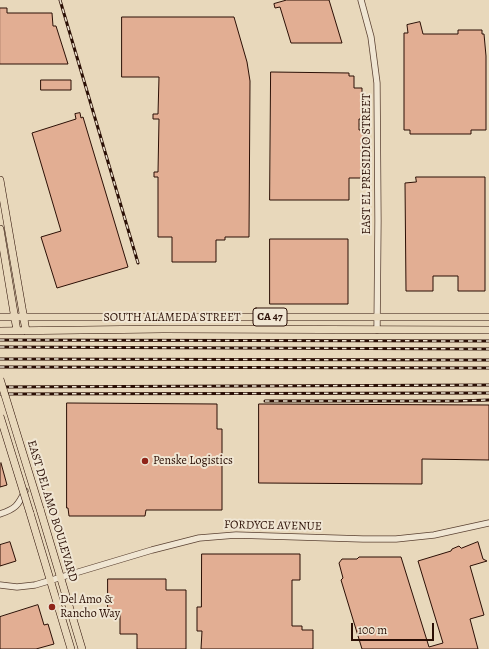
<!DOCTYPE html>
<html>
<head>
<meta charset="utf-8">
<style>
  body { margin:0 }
  #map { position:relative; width:489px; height:649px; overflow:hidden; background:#e8d8bb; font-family:Alegreya,serif }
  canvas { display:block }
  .scale { position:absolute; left:351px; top:623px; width:83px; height:18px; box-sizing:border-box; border:2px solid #2b0f05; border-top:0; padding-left:5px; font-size:12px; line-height:14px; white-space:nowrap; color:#2b0f05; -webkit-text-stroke:3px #f0e6d3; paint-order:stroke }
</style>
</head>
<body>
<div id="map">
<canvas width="489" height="649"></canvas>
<div class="scale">100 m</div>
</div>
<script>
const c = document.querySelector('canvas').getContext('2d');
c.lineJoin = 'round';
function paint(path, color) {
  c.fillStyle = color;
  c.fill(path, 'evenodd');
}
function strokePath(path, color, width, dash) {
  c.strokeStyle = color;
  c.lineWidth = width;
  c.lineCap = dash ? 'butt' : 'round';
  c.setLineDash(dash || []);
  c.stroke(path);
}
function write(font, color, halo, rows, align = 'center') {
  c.font = font + ' Alegreya,serif';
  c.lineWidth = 4;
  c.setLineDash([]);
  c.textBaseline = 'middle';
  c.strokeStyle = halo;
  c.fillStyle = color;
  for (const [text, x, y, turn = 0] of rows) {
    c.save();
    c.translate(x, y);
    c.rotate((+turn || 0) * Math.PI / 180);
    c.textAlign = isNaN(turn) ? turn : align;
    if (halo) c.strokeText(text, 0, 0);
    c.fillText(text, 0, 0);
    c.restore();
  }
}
const building = new Path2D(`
  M287,0H329L342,43H291L280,7L275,8L274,4Z
  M0,8H7V13H52L53,26H56L68,64H0Z
  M122,17H234L247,62L250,81L249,237H225V240H216V262H172V237H158V177H154V172H158L159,119H153V114H158L159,77H122Z
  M420,22L423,34H458V30H482V34H484L486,56V130H471V134H410V130H404V33H408L407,25Z
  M271,72L349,73V76H354V88H362V119H359V130H367L366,178H349V200H270Z
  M41,80H71V90H41Z
  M80,113L81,118L83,117L128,267L57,288L41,237L61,231L32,133L76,119L75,114Z
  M416,177H485V291H458V276H433V291H406L405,183L416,182Z
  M270,239H348V304H270Z
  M67,403L217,404V429H222V510H146L145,516H69L68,508H67Z
  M259,404L489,405V460L422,459V484L259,483Z
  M1,463L7,485L0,487V464Z
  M10,542L16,561L0,566V545Z
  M478,542L483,559L487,561L470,566L484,615L470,619L478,649H362L341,580L343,578L339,563L342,559H357L359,557H401L429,647L443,643L418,561L451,551L452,549L459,546L461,548Z
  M202,554H300V580H292V626H302V630H313V649H201L202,631H197V607H201Z
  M108,579H166V590H186V649H137V634H120V614H108Z
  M38,605L44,625L48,624L54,644L36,649H0V617Z`);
const minor = new Path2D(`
  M361,0L371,37L377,83L378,221L377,330
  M0,514C15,509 18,506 25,491
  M0,585L17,587L35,585L152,550L199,538L236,535L363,539H396L434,535L489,523`);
const major = new Path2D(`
  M0,180L26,331
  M0,229L17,331
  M0,317H489
  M0,331L163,329L489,330
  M40,509L82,649
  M30,513L71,649`);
const rail = new Path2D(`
  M60,0L138,263
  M0,340L489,341
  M0,347L489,349
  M0,359L489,360
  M0,367L489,368
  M0,387L489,385
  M0,394L489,393
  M265,401H458L489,400`);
const majorBridge = new Path2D(`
  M0,379L40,509
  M0,416L30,513`);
const markers = [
  [145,461,4,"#8f2418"],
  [52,607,4,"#8f2418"]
];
const shields = [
  [270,317,34]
];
const shieldNames = [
  ["CA 47",270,317]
];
const streetNames = [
  ["EAST EL PRESIDIO STREET",367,164,-90],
  ["SOUTH ALAMEDA STREET",172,318],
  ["EAST DEL AMO BOULEVARD",52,511,73],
  ["FORDYCE AVENUE",273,526,1]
];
const poiNames = [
  ["Penske Logistics",153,461],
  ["Del Amo &",60,600],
  ["Rancho Way",60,614]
];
paint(building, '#e2ae93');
strokePath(building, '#2b0f05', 1);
strokePath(minor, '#5a4132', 7);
strokePath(major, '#2b0f05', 8);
strokePath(minor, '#f0e6d3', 5.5);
strokePath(major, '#e8d8bb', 7);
strokePath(rail, '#2b0f05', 3);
strokePath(rail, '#f0e6d3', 1.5, [4.5]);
strokePath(majorBridge, '#2b0f05', 8, []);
strokePath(majorBridge, '#e8d8bb', 7);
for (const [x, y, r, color] of markers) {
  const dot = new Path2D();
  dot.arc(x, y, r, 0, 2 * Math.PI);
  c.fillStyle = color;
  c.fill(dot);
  strokePath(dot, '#f0e6d3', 1.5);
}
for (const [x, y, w] of shields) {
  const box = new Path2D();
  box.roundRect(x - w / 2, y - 9, w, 18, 3);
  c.fillStyle = '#f0e6d3';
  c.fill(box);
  strokePath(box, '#2b0f05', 1);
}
write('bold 11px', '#2b0f05', null, shieldNames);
write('12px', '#2b0f05', '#f0e6d3', streetNames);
write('12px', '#2b0f05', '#f0e6d3', poiNames, 'left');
</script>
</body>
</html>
